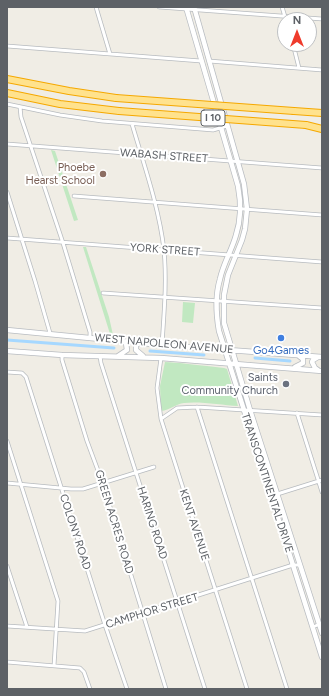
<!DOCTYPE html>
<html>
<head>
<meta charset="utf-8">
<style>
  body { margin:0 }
  #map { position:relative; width:329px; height:696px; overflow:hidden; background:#f0ede5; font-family:Figtree,sans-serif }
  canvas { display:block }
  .frame { position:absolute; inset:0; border:8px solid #5d6166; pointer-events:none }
  .north { position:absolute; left:277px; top:12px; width:40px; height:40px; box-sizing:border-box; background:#fff; border:1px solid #bec0c2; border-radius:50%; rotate:0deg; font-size:11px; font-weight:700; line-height:16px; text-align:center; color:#5d6166 }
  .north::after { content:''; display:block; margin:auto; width:14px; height:18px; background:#ef3b2c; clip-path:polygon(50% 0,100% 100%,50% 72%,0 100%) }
</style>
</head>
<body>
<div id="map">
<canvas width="329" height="696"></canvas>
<div class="frame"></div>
<div class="north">N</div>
</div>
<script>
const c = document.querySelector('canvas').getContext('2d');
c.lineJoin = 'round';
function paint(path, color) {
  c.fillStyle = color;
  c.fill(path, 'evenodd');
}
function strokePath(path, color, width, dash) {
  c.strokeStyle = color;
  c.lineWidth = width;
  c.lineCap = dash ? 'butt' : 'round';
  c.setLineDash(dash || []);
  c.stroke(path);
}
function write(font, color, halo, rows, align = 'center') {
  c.font = font + ' Figtree,sans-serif';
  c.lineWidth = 4;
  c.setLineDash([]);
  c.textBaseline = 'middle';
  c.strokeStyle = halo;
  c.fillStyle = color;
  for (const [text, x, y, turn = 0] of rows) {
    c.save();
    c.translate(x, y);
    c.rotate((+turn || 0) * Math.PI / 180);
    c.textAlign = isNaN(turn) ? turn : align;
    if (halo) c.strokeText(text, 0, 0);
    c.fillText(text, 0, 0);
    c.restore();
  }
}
const green = new Path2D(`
  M51,150L55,151L78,220L74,221Z
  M83,247H86L109,317L113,335L110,334Z
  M183,302L195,303L193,323L182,322Z
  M165,362C185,363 204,366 224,368L227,369L238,406C222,405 199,401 184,403C176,404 170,410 161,411L160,386Z`);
const canal = new Path2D(`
  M7,340L114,348
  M150,351L204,355
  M255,358L290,361`);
const street = new Path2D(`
  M96,7L110,54
  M159,7L322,19
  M282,7L286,20
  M293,44L299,68
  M7,46L201,61
  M209,61L322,70
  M7,104L60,115L102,121L213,130L227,126
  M20,107L21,117L63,243L90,332V337
  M132,124C144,165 159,207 164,250C167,282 164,313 162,345
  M7,144L322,168
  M7,192L35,281L50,333
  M74,196L322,215
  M7,238L322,262
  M103,293L322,308
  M62,355V360L87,441L103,484L166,689
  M100,356L101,363L205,689
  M161,358L157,388L161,419L247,689
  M7,372L22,373L26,377L105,625L127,689
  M197,407L287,689
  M297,413L322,492
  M161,419L177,408L197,407L322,415
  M7,441L58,601L54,666
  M7,483L71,489H83L154,467
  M271,496L322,480
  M7,566L27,627
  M7,626L85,631L293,565H300
  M313,627L322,623
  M7,662L80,668L84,672L90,689`);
const secondary = new Path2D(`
  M186,7L238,186C241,202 241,220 236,235C232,250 223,264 220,279C215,296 216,314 219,331L322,657
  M194,7L244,184L247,209L245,229L242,240L228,275L224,295V323L250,410L322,633
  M7,330L162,345L322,357
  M141,342L136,345V350L143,356
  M7,351L62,355L161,358L322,371
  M118,356L127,350L126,343L122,341
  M295,367L303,363V359L299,356
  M318,370L315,368L312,362L313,360L318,357`);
const highway = new Path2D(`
  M7,79L69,91L116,98
  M7,93L60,104L119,111
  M294,111L322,113
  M306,125L322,129`);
const highwayBridge = new Path2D(`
  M116,98L294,111
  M119,111L306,125`);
const markers = [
  [103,174,4,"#8d6e63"],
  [281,338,4,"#3f7fe0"],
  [286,384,4,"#6b7280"]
];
const shields = [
  [213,118,24]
];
const shieldNames = [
  ["I 10",213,118]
];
const streetNames = [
  ["WABASH STREET",164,156,4],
  ["YORK STREET",165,250,4],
  ["WEST NAPOLEON AVENUE",164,344,5],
  ["TRANSCONTINENTAL DRIVE",267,483,72],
  ["GREEN ACRES ROAD",114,522,73],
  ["HARING ROAD",152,523,72],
  ["KENT AVENUE",194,525,72],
  ["COLONY ROAD",75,532,72],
  ["CAMPHOR STREET",152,611,-17]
];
const educationNames = [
  ["Phoebe",95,168],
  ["Hearst School",95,181]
];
const shopNames = [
  ["Go4Games",281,351]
];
const worshipNames = [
  ["Saints",278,378],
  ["Community Church",278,391]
];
paint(green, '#c1e8c1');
strokePath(canal, '#a6d8ff', 3);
strokePath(street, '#b7bbbf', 4.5);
strokePath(secondary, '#b8bcc1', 6);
strokePath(highway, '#f5a800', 8);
strokePath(street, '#fff', 3);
strokePath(secondary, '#fff', 4.5);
strokePath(highway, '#ffe28d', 6);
strokePath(highwayBridge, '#f5a800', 8, []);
strokePath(highwayBridge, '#ffe28d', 6);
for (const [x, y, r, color] of markers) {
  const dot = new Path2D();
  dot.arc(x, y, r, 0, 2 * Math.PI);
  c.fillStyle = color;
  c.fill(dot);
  strokePath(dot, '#fff', 1.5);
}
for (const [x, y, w] of shields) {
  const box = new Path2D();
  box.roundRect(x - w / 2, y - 8, w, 16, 3);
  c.fillStyle = '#fff';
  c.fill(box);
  strokePath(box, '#5d6166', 1);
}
write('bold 10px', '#5d6166', null, shieldNames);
write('11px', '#5d6166', '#fff', streetNames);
write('11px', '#785e54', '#fff', educationNames, 'right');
write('11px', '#366cbe', '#fff', shopNames);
write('11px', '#5b616d', '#fff', worshipNames, 'right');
</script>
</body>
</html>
